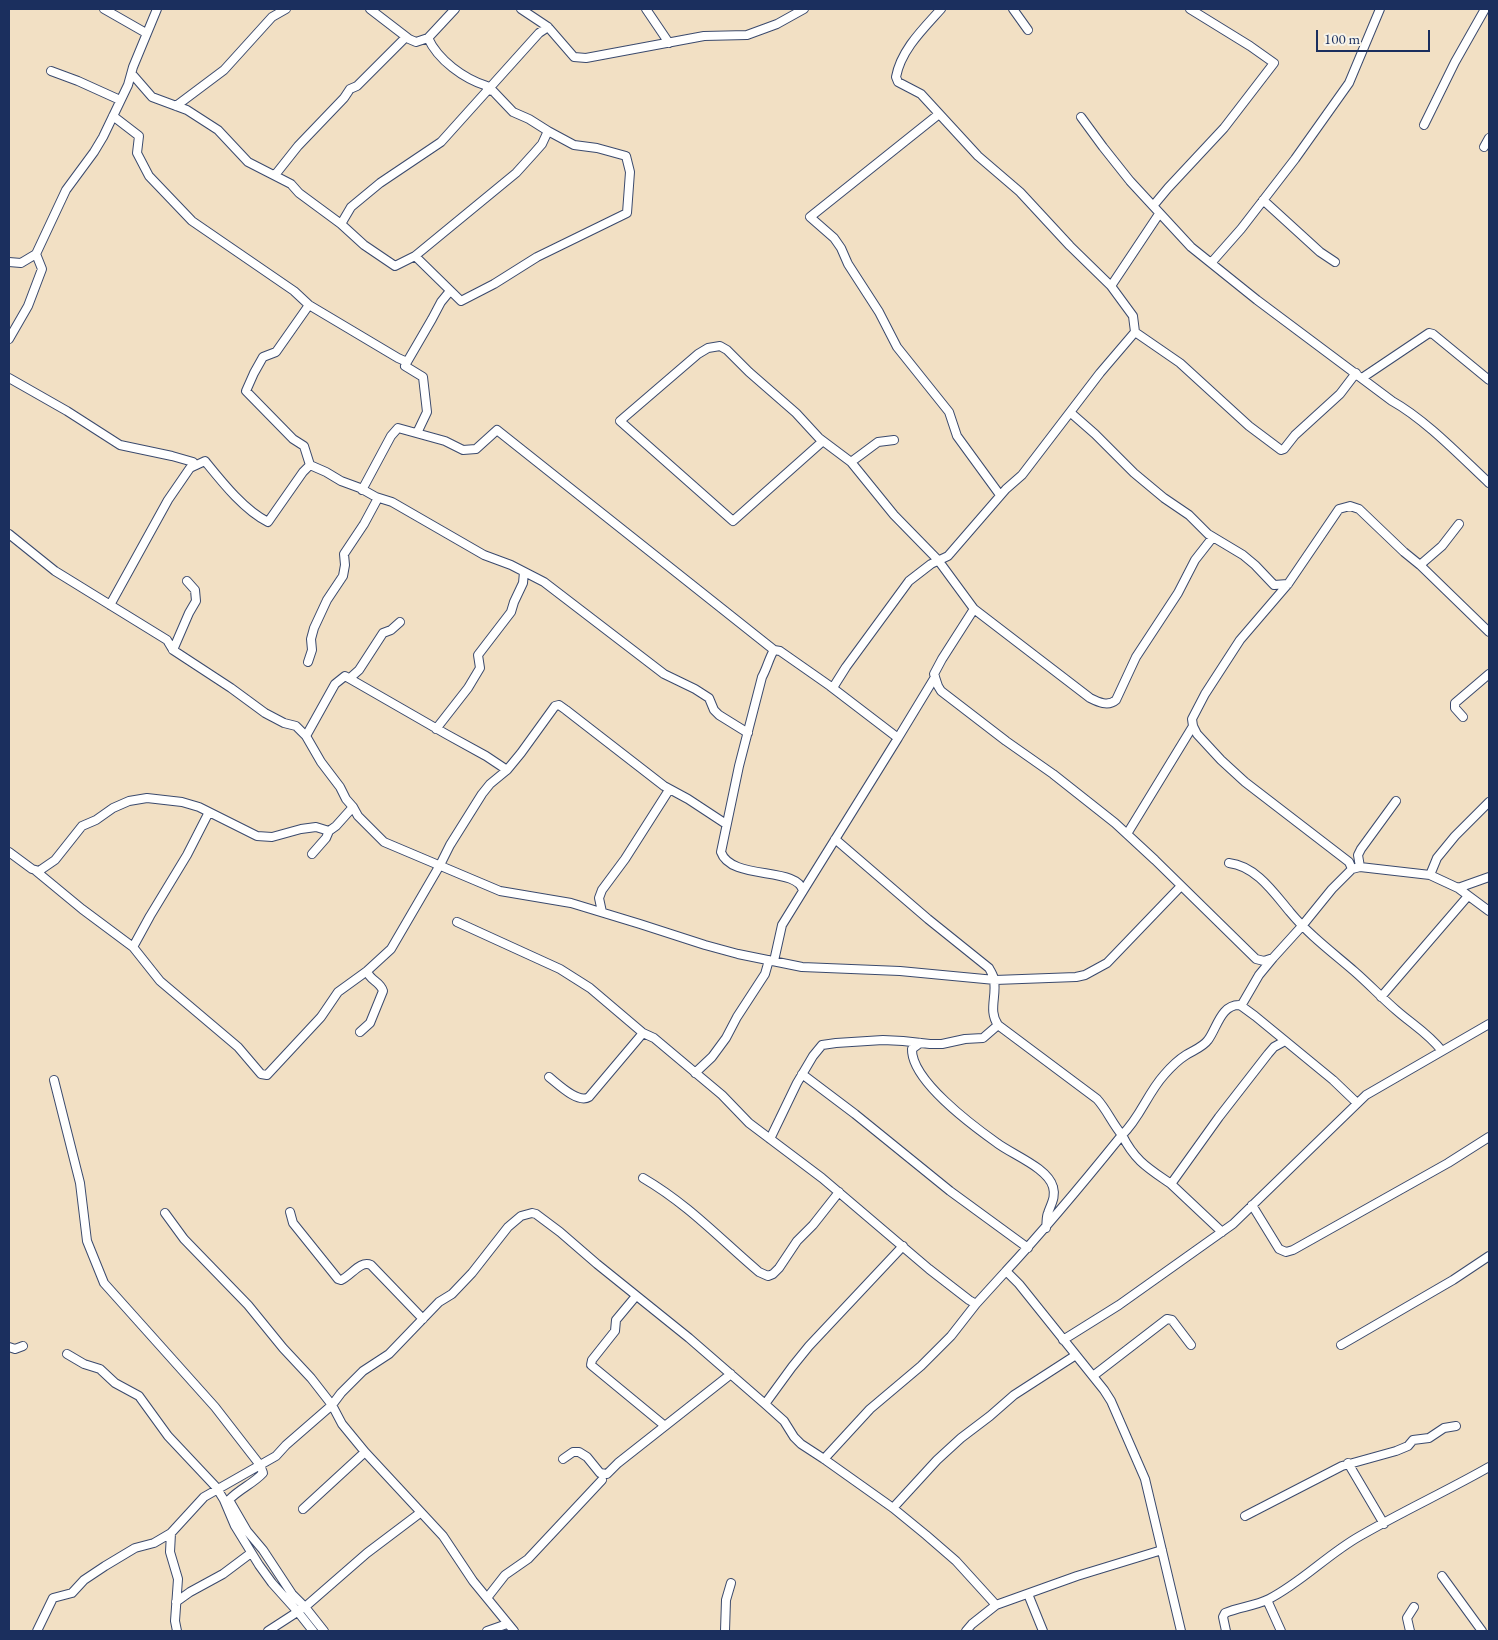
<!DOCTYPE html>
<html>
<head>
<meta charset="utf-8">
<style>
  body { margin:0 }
  #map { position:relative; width:1498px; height:1640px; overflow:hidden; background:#f2e0c4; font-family:"EB Garamond",serif }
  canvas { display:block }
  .frame { position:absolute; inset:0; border:10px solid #1b2f5e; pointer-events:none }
  .scale { position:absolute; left:1316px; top:30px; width:114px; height:22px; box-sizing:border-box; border:2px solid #1b2f5e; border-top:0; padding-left:6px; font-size:15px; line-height:18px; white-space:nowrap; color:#1b2f5e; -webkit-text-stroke:4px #f7f3e8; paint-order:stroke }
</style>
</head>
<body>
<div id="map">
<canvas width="1498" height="1640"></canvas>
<div class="frame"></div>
<div class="scale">100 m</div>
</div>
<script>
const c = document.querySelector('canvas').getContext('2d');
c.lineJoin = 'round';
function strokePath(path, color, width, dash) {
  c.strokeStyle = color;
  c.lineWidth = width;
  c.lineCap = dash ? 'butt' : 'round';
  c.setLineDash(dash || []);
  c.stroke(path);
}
const minor = new Path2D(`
  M104,9L146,33
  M370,9L409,39L416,42L428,38L455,9
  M521,9L548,27L574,57L586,58L704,36L747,35L777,24L804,9
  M646,9L669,43
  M941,9C923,29 901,50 896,77L898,82L921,94L978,156L1020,192L1070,246L1111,286L1133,316L1135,332L1180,363L1249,426L1281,450L1284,449L1295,435L1340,394L1356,373
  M1013,9L1028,30
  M51,71L78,81L120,100
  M132,74L152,97L187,110L218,130L248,162L291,184L299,193L341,224L351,207L380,183L441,142L539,33L548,27
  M176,106L224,70L272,17L286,9
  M939,114L810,217L834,238L841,248L848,264L879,312L897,347L949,412L957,436L1000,495
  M113,116L139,136L137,153L149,176L192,221L294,291L309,305L398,358L407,362L432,319L441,302L450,291
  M1081,117L1103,147L1130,181L1191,247L1257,300L1392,401C1426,420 1461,457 1489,483
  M1424,125L1455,62L1485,9
  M1484,147L1489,138
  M275,175L298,146L344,98L350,89L357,86L406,37
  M1263,200L1320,252L1335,262
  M1153,206L1168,188L1224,128L1274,63L1250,46L1190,9
  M341,224L364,245L395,266L415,256L516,173L535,152L542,144L548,131L529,119L513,112L493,91L487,90V86C464,79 438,60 428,38
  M415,256L461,301L494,284L537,257L627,213L630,172L626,156L597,148L574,145L548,131
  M9,262L21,263L36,254L66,190L94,152L103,137L128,85L133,67L157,9
  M1211,263L1241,229L1295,159L1349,83L1380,9
  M1111,286L1159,214
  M309,305L276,352L263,357L254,373L246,391L293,439L304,446L310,465L326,472L341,481L360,488L376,497L392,502L484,555L511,565L544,582L664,674L695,689L709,698L714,710L719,715L748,733
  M9,339L28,306L42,269L36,254
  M407,362L405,366L423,377L427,412L417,433
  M9,378L67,411L120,445L172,456L193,462L195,465
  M1362,378L1429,333L1433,334L1489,380
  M1071,413L1095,434L1134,473L1164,498L1189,515L1208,534L1243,555L1255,565L1274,585L1288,584
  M823,441L733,521L620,421L698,354L708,348L720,346L727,350L749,372L796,413L819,438L851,462L894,515L938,560L974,609L1090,698C1098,702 1108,707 1116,700L1136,657L1178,593L1195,560L1213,537
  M851,462L878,442L894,440
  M362,490L391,436L398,428L445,441L463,450L476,449L497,430L774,650
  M9,534L55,571L167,640L173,650L231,688L265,713L284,723L296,726L306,736L321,762L340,787L346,799L353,807
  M1420,565L1442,546L1459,524
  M110,605L168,500L190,468L205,461C222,482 244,510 268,522L303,472L310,465
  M974,609L942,659L934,674L938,686L941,691L1006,741L1053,774L1115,823L1155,860L1256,959L1264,961L1273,958L1302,926L1332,889L1352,869L1360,867L1430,875L1458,888L1489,911
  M173,650L189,613L196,601L195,590L187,581
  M308,662L312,650L311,639L314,628L327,600L343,576L345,565L344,554L364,524L378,498
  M350,678L359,670L383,633L391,630L400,622
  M1463,717L1455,708V703L1489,674
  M436,729L468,688L480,668L478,655L511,612L514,602L523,583L524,572
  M306,736L335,684L345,676L446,734L486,756L507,770
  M898,738L935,677
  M1127,834L1193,726
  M835,839L928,919L989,968C991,972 994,976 994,980C997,996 988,1011 998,1025L1097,1099C1107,1110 1112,1123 1122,1135C1084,1182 1047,1227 1006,1271
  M9,852L32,869L39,871L55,860L82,826L96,820L113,808L129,801L147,798L182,802L199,807L257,836L272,837L301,829L316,827L329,831L336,826L353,807L358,816L384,842L500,891L571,903L640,924L705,945L738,954L802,967L900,971L995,980L1076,977L1085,975L1107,963L1181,886
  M312,854L326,838L329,831
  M1229,863C1256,866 1274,893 1290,912C1309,935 1332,952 1354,971C1369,984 1382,998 1396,1010C1413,1025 1428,1033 1442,1051
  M1360,867L1358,855L1361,849L1396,801
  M1352,869L1349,862L1245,782L1221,760L1197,734L1193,726L1192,719L1205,694L1240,640L1288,584L1339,509L1350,506L1359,509L1404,552L1420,565L1489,632
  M36,871L82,909L133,947L160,981L238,1047L261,1074L267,1075L321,1017L338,992L367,971L391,949L440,865L450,845L482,794L490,784L507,770L521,753L555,706L559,705L566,710L664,786L688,799L726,824
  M1430,875L1437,858L1455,836L1489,802
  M1458,888L1489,877
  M803,891L898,738L830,686
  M602,912L599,898L602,890L625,859L669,790
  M457,922L560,969L590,988L643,1033L654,1038L722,1095L749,1123L822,1178L929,1269L969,1300L976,1304L1006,1271L1019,1284L1104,1390L1111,1401L1145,1479L1181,1631
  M133,947L150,916L187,855L209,812
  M774,961L782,925L803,891C798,866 731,881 721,852L739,766L762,677C767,668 769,658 774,650L780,651L830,686H834L846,667L909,581L931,564L948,556L1006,489L1022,475L1100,373L1135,332
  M1381,997L1468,896
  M1241,1006L1259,975L1273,958
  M360,1032L370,1023L383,991C380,981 370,981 367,971
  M920,1043L912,1049C911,1080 973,1126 997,1143C1013,1155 1048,1168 1053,1187C1056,1197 1051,1204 1048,1213C1046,1217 1047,1223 1046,1228
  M695,1073L712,1057L726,1038L737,1017L765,974L769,960
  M802,1074L855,1114L950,1191L1028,1248
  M549,1077C558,1084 578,1104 589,1097L643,1033
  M54,1080L80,1183L87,1241L104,1283L215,1407L260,1465L263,1473C253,1484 239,1489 229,1500L247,1531L263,1550L292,1594L305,1607L324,1631
  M770,1139L797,1083L813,1056L822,1045L836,1043L883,1040L903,1041L930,1044H942L965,1039L983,1038L998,1025
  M643,1178C689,1205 719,1238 759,1272L768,1276L773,1274L779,1268L797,1241L813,1225L839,1192
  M1171,1184C1148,1168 1135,1161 1122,1135C1140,1118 1147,1094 1164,1075C1170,1068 1178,1060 1186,1055C1194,1050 1203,1047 1208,1040C1217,1028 1221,1004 1240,1005L1255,1016L1333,1080L1357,1103
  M1252,1205L1279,1249L1286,1252L1293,1250L1448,1163L1489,1137
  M290,1212L293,1223L338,1279L341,1280C351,1276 360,1260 371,1265L423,1319
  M165,1213L184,1239L248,1305L283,1348L311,1378L332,1405L342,1424L365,1452L443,1536L473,1581L514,1631
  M1222,1232L1171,1184L1219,1117L1268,1054L1274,1047L1285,1041
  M636,1296L616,1320L615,1331L592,1360L591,1365L665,1426
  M1063,1340L1119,1305L1233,1224L1366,1095L1489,1024
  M1341,1345L1453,1280L1489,1256
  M9,1347L15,1349L23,1346
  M67,1354L84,1364L100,1369L115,1383L139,1396L168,1436L216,1487L224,1500L235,1526L259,1565L272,1583L298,1612L313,1631
  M1093,1376L1167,1319L1172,1320L1191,1345
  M765,1404L792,1367L809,1346L903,1246
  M563,1459L573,1452H579L587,1457L600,1473L607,1474L618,1463L731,1374
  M824,1459L870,1409L921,1366L951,1336L976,1304
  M1348,1463L1384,1524
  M893,1508L937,1460L961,1438L990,1416L1014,1395L1076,1355
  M303,1509L365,1452
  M1245,1516L1342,1466L1396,1451L1408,1446L1413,1440L1429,1438L1444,1428L1456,1426
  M171,1533L170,1552L178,1579L175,1621L177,1631
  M1442,1576L1482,1631
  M1028,1594L1043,1631
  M487,1598L505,1575L528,1559L602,1480
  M1267,1600L1281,1631
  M176,1602L190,1592L223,1574L251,1553
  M37,1631L53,1598L72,1593L84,1580L105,1566L135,1548L154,1543L171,1533L204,1497L276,1456L286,1445L332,1405L341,1393L363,1371L389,1354L439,1302L452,1294L472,1273L508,1227L521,1216L532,1213L536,1214L560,1232L597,1264L689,1338L765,1404L784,1421L794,1437L801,1444L824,1459L893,1508L926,1535L956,1561L996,1605
  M268,1631L305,1607L367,1553L420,1513
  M487,1631L507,1624
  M725,1631L726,1600L731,1583
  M966,1631L972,1624L996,1605L1077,1576L1162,1550
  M1226,1631L1223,1617L1225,1613C1239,1607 1255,1606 1269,1599C1302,1582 1328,1554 1360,1536C1403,1511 1447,1491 1489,1467
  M1410,1631L1407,1618L1414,1607`);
strokePath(minor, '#3b4a6d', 10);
strokePath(minor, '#fff', 8);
</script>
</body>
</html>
